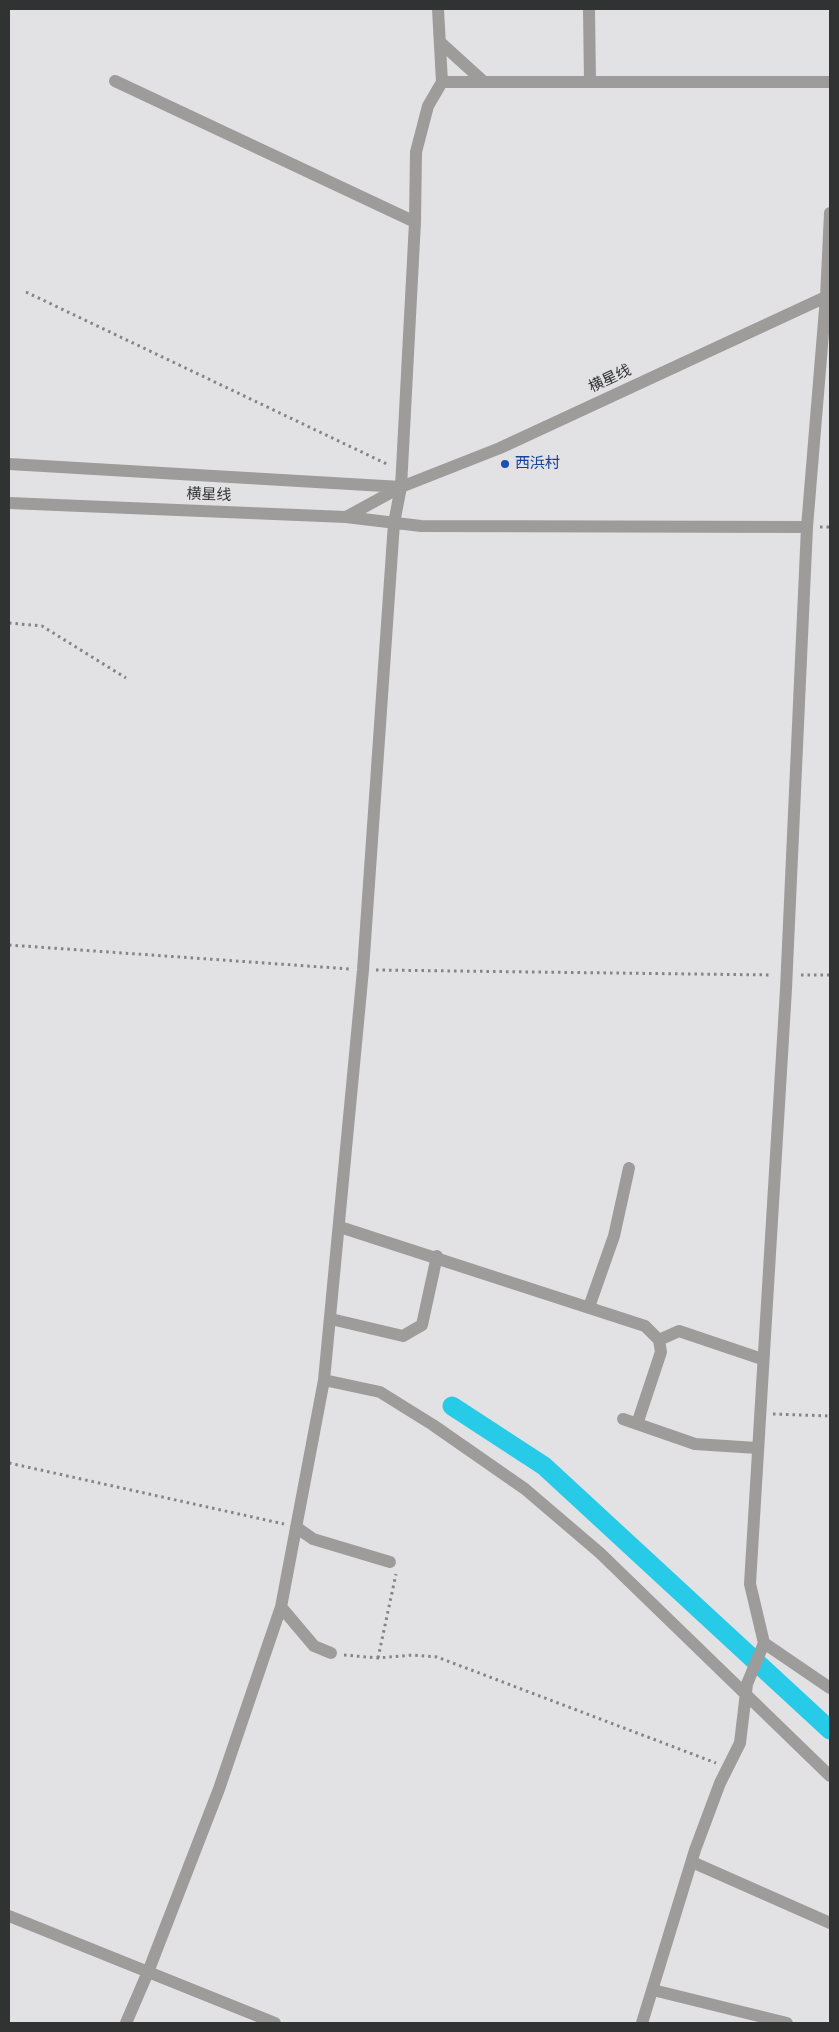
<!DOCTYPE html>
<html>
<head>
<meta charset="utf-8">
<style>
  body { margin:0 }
  #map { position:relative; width:839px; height:2032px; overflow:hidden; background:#e2e2e5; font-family:"Fira Sans",sans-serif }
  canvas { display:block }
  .frame { position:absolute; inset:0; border:10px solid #313232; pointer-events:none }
</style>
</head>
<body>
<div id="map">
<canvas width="839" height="2032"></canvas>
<div class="frame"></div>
</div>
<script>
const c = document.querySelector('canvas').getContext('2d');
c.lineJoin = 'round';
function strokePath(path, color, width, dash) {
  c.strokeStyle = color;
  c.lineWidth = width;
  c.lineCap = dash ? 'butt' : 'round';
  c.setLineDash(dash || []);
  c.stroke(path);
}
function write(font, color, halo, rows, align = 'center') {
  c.font = font + ' "Fira Sans","Noto Sans SC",sans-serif';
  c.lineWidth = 4;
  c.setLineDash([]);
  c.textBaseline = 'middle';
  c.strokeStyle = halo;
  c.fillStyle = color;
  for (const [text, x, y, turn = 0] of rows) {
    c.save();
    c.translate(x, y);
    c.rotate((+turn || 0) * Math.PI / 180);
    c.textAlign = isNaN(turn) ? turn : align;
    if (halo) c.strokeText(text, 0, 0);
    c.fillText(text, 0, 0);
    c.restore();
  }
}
const canal = new Path2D(`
  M452,1406L544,1466L830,1730`);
const path = new Path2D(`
  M26,292L389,465
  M820,527H830
  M9,623L42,626L126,678
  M9,945L350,969
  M376,970L772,975
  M801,975H830
  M773,1414L830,1416
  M9,1463L284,1524
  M344,1655L378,1658L413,1655L437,1657L716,1763
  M378,1658L396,1574`);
const minor = new Path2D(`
  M589,9L590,82
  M441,43L484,82
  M115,81L415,222
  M442,82H830
  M9,464L401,487
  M9,503L346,517L401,487L500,448L830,295
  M346,517L421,526L807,527
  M340,1227L645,1326L659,1340L661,1352L637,1424
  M589,1307L614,1236L629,1168
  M331,1319L403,1336L422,1325L437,1256
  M659,1340L679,1331L762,1359
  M324,1380L380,1392L433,1425L525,1489L600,1553L830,1776
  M623,1419L695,1444L757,1448
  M296,1527L313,1539L390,1562
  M281,1607L314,1646L331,1653
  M764,1643L830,1688
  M692,1862L830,1923
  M9,1916L275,2023
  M653,1990L787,2023
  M126,2023L148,1972L219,1789L281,1607L324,1380L363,970L394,523L401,487L415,222L416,152L428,106L442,82L438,9
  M642,2023L695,1850L720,1783L740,1743L747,1684L764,1643L750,1584L786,989L807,527L826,297L830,213`);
const markers = [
  [505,464,5,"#1a4fb4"]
];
const streetNames = [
  ["横星线",610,379,-25],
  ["横星线",209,495,2]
];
const transitNames = [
  ["西浜村",515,464]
];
strokePath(canal, '#27cbe7', 19);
strokePath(path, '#848486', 3, [2.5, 4]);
strokePath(minor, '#9d9c9b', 12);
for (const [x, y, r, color] of markers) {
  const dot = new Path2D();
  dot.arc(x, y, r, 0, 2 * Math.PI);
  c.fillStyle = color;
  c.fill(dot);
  strokePath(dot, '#e2e2e5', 2);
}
write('15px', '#313232', '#e2e2e5', streetNames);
write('15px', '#164399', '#e2e2e5', transitNames, 'left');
</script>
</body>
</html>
